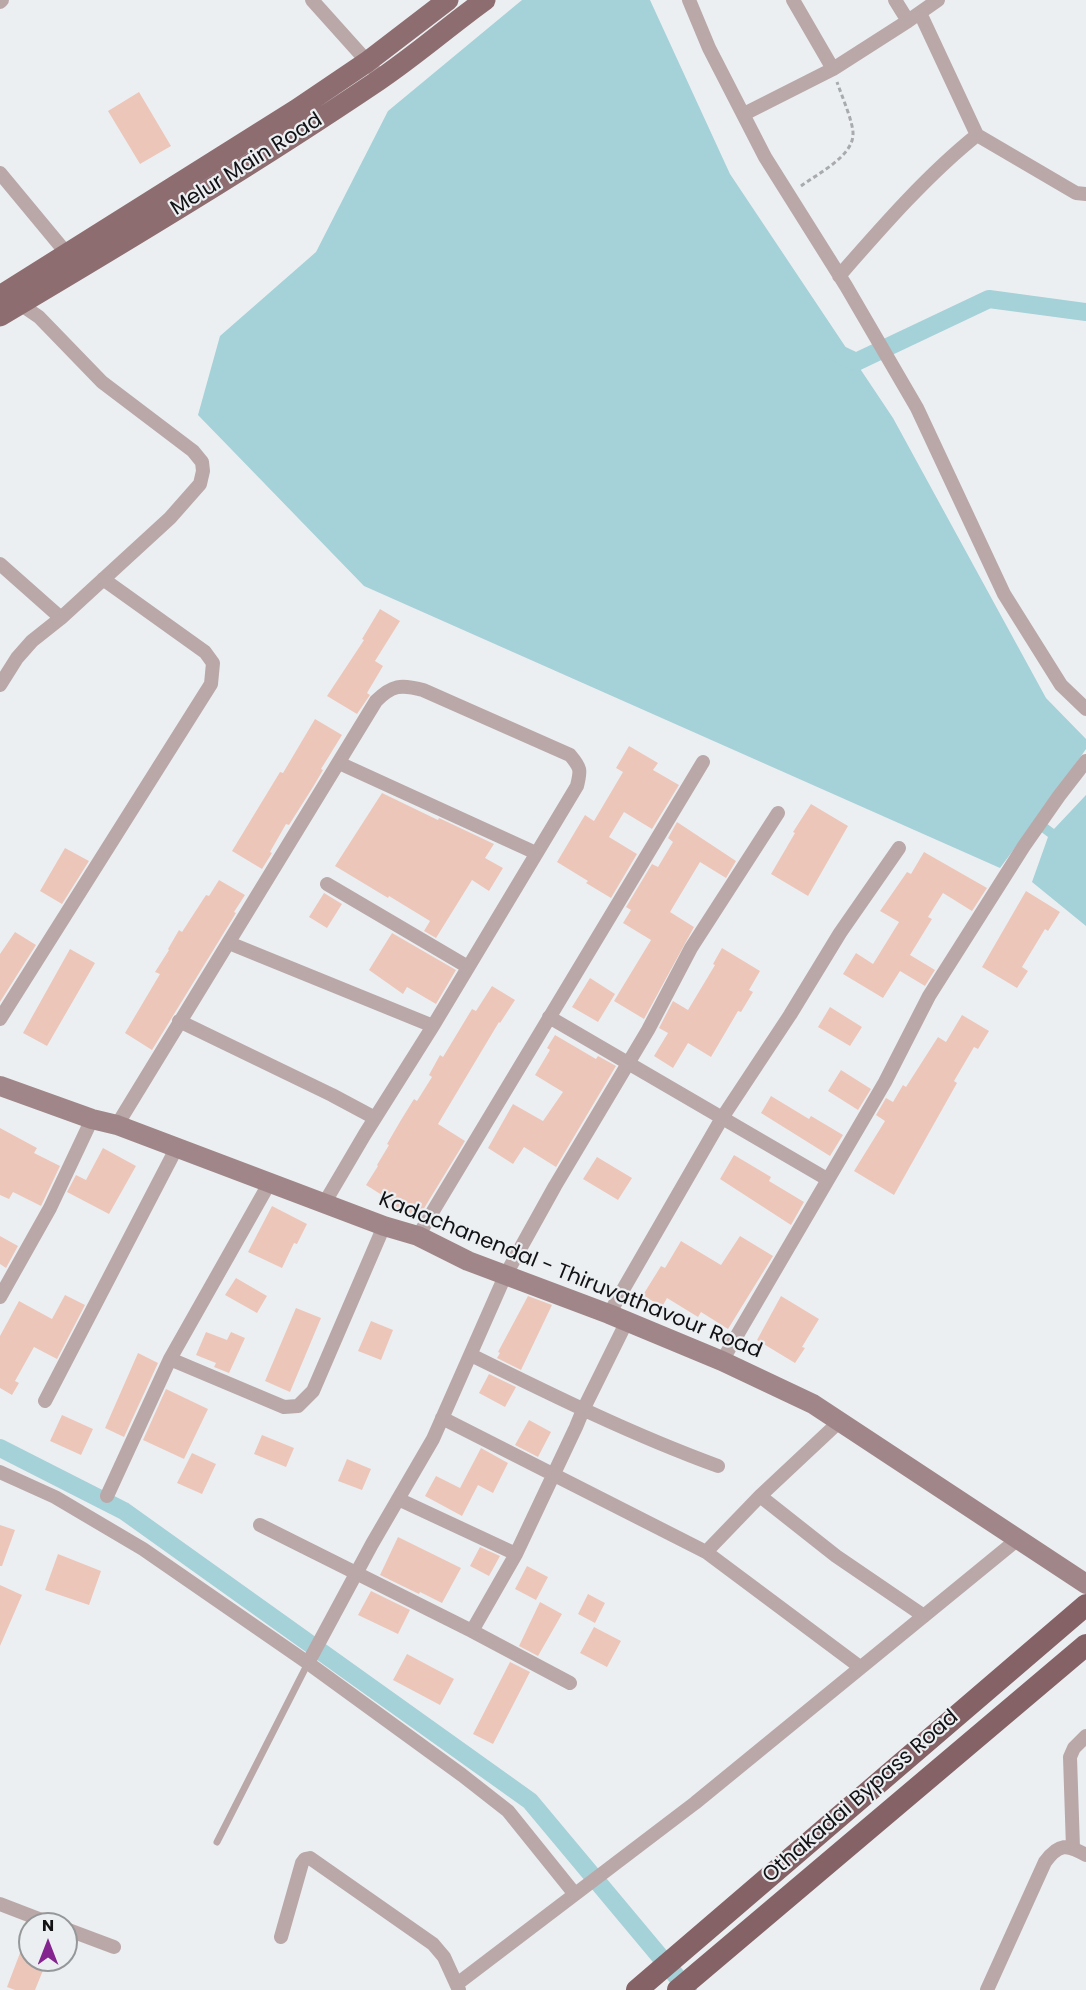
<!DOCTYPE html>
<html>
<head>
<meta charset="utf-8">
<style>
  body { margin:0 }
  #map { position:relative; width:1086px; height:1990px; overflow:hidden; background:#eceff2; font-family:Poppins,sans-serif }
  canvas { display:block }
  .north { position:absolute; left:18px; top:1912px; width:60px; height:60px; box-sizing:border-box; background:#eceff2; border:2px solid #959799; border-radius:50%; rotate:0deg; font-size:16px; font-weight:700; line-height:24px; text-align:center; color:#121214 }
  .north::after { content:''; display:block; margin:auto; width:21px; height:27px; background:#84258f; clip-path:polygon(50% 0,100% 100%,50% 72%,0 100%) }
</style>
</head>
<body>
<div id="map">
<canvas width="1086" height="1990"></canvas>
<div class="north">N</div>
</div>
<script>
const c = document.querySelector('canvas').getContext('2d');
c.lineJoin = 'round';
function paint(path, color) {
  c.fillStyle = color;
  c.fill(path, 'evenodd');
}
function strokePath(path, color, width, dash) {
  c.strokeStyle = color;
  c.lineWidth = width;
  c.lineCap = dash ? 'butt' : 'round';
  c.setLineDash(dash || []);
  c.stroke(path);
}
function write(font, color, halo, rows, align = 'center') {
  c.font = font + ' Poppins,sans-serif';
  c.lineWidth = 4.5;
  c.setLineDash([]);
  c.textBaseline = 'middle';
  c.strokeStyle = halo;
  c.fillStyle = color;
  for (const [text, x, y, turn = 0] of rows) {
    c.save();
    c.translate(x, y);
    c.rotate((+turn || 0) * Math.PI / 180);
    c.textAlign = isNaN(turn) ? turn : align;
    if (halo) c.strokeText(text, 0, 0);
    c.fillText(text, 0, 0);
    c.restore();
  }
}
const water = new Path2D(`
  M522,0H650L730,174L893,418L1046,698L1086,739V749L1038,817L1054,829L1086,795V926L1032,882L1048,837L1032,825L1000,868L364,586L198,415L220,336L316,252L388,111Z`);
const canal = new Path2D(`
  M835,352L856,362L989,299L1086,312
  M0,1448L124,1511L530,1801L688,1990`);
const building = new Path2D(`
  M139,92L171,146L140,164L108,111Z
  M380,609L400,621L375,661L383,666L367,693L370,695L357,714L327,696L364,640L362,639Z
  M315,719L342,735L321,769L323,770L313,787L289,825L286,824L270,852L272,853L262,869L232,851L280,772L283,773Z
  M629,746L658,763L653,770L679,785L652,829L624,812L609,837L637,854L611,898L586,883L588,881L557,862L585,815L594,821L623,772L616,768Z
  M382,793L438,820L439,818L494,844L485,858L503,868L489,891L472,880L436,938L424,931L430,921L389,896L388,898L335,866Z
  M811,804L848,826L808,896L771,874L795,833L793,832Z
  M677,822L736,861L726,878L700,862L670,912L694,927L644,1019L614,1001L651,940L623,923L631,910L626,907L652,864L658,867L673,842L668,838Z
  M65,848L89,861L62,904L40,891Z
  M924,852L987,888L972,911L943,893L928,917L932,919L910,955L935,970L925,986L900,971L883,998L843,974L856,953L873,964L899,922L880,911L907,872L911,874Z
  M219,880L245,895L234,912L236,913L152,1050L125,1033L160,974L155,972L169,950L168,949L179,930L182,932L206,895L209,896Z
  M1026,891L1060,912L1048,931L1045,929L1022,967L1028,971L1017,988L982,967Z
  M324,893L342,904L327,928L309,917Z
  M15,932L36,945L0,1002V954Z
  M392,933L456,970L436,1004L407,987L403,994L369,970Z
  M722,948L760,971L749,990L753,992L741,1012L738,1011L711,1057L688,1043L673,1068L654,1056L668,1033L659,1028L673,1001L688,1010L715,965L713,964Z
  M70,949L95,963L47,1046L23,1033Z
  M590,978L615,994L598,1022L572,1007Z
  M492,986L515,1000L500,1023L499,1022L438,1124L465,1141L417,1220L392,1204L393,1202L366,1185L378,1166L377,1165L389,1145L387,1144L401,1120L414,1099L417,1101L432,1077L429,1075L440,1055L443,1057L472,1009L476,1011Z
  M830,1007L862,1027L850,1046L818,1027Z
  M962,1015L989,1031L978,1049L974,1047L954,1081L957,1083L894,1195L854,1171L885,1121L876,1115L886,1098L893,1102L903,1085L906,1087L938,1037L946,1042Z
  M555,1035L596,1059L598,1056L616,1066L556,1167L524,1147L513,1164L488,1148L513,1104L543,1121L563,1092L535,1075L550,1050L547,1048Z
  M841,1070L871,1089L858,1110L828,1091Z
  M771,1096L809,1119L811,1116L843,1135L830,1156L761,1113Z
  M0,1128L37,1148L34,1153L60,1166L41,1206L13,1192L9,1199L0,1195Z
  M103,1148L136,1166L109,1214L67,1192L76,1175L86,1180Z
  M734,1155L771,1177L769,1181L804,1202L791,1225L720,1179Z
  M597,1157L632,1178L618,1200L583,1179Z
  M272,1206L307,1224L297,1244L294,1243L282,1268L248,1252Z
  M0,1236L18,1246L6,1268L0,1264Z
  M740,1236L773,1256L728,1329L701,1312L698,1317L667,1298L662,1307L643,1295L661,1266L665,1268L681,1241L721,1265Z
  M236,1278L267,1296L257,1313L225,1295Z
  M65,1295L85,1305L57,1359L34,1347L15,1381L19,1383L12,1395L0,1388V1336L19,1301L52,1319Z
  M528,1296L552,1305L521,1370L497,1358L500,1353L498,1352Z
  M781,1296L819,1319L802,1347L805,1348L795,1363L757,1340Z
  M296,1308L321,1318L290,1392L265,1381Z
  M371,1321L393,1330L381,1360L358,1351Z
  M206,1332L227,1340L231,1332L245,1338L229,1373L214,1367L216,1363L196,1355Z
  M138,1353L158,1363L124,1437L105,1428Z
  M489,1374L516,1387L505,1407L479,1393Z
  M166,1389L208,1409L184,1459L143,1440Z
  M62,1415L93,1429L81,1455L50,1441Z
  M529,1420L551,1432L538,1457L515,1445Z
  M262,1435L294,1448L286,1467L254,1454Z
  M481,1448L508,1463L493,1493L478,1485L462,1516L425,1496L436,1476L460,1488Z
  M192,1453L216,1464L202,1494L177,1483Z
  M347,1459L371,1469L362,1490L338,1481Z
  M0,1525L15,1530L2,1566H0Z
  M398,1537L461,1568L442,1603L420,1592L419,1594L380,1575Z
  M480,1547L500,1556L489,1576L470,1566Z
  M58,1554L101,1571L89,1605L45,1590Z
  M527,1566L548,1577L536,1600L515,1589Z
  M0,1585L22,1595L0,1646Z
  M371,1591L410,1610L398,1634L358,1615Z
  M588,1594L605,1603L595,1623L578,1614Z
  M540,1602L562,1614L538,1656L519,1646Z
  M594,1627L621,1641L607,1667L580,1653Z
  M407,1654L454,1679L440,1705L393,1680Z
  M510,1662L530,1672L493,1744L473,1734Z
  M20,1953L30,1956V1960H39L46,1963L35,1990H15L7,1987Z`);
const path = new Path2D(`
  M801,186C817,174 852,157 853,135C854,124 841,94 837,82`);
const service = new Path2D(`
  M217,1842L308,1663`);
const minor = new Path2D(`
  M312,0L373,68
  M689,0L709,48L765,157L846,286L917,408L1004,594L1061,685L1086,709
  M793,0L833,69
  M895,0L908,21L938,0
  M0,2L2,0
  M920,13L977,135
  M744,114L833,69L908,21
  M0,173L68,255
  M839,276C881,228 927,175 977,135L1076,193L1086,194
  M0,564L61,618L170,518L200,484L203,471L202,462L193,451L102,382L39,317L20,304
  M0,685L17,658L32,641L61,618
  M339,763L536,853
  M327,884L468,967
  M229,943L433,1026
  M549,1017L827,1179
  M0,1019L211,684L213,663L205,652L103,579
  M179,1021L332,1095L375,1118
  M117,1125L376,701C392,685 401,684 423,690L570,755C581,768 581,770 577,786L433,1026L365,1134L325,1202
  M418,1236L703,762
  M0,1297L50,1208L92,1119
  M609,1314L722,1118L790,1015L840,933L899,848
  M471,1355C552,1395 633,1435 718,1466
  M170,1359L284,1407L298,1406L313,1391L384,1226
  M722,1361L885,1082L929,996L1024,846L1059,796L1086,761
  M45,1401L177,1147
  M442,1418L706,1552L860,1667
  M0,1472L55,1497L143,1549L308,1663L462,1775L508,1811L574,1893
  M107,1496L170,1359L270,1182
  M760,1496L836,1556L924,1616
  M398,1499L516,1554
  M260,1525L472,1631L570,1683
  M706,1552L760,1496L839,1422
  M472,1631L516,1554L576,1427L583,1410L627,1321
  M308,1663L372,1544L433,1439L505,1276L555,1186L648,1030L691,948L778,813
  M1073,1848L1070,1757L1074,1748L1086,1736
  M0,1904L52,1924
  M66,1929L114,1947
  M281,1937L302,1863L305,1859L310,1858L433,1944L444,1957L459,1990
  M457,1984L695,1803L1018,1539
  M987,1990L1045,1862C1059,1843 1067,1844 1086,1855`);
const secondary = new Path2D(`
  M0,1086L92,1119L117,1125L384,1226L418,1236L468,1261L609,1314L722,1361L813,1404L1086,1584`);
const primary = new Path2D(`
  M0,296L296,110L367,62L448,0
  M0,316C128,240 256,163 379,80C416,55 449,26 485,0`);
const trunk = new Path2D(`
  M637,1990L1086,1605
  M678,1990L1086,1645`);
const streetNames = [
  ["Melur Main Road",247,165,-32],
  ["Kadachanendal - Thiruvathavour Road",570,1276,22],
  ["Othakadai Bypass Road",861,1797,-41]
];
paint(water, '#a5d1d8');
strokePath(canal, '#a5d1d8', 18);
paint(building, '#edc6ba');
strokePath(path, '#a8aaad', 3, [4.5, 3]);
strokePath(service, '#baa8a9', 7);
strokePath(minor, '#baa8a9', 14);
strokePath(secondary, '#a08688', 20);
strokePath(primary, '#8d6d70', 21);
strokePath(trunk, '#846266', 22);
write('21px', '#121214', '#eceff2', streetNames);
</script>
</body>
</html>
